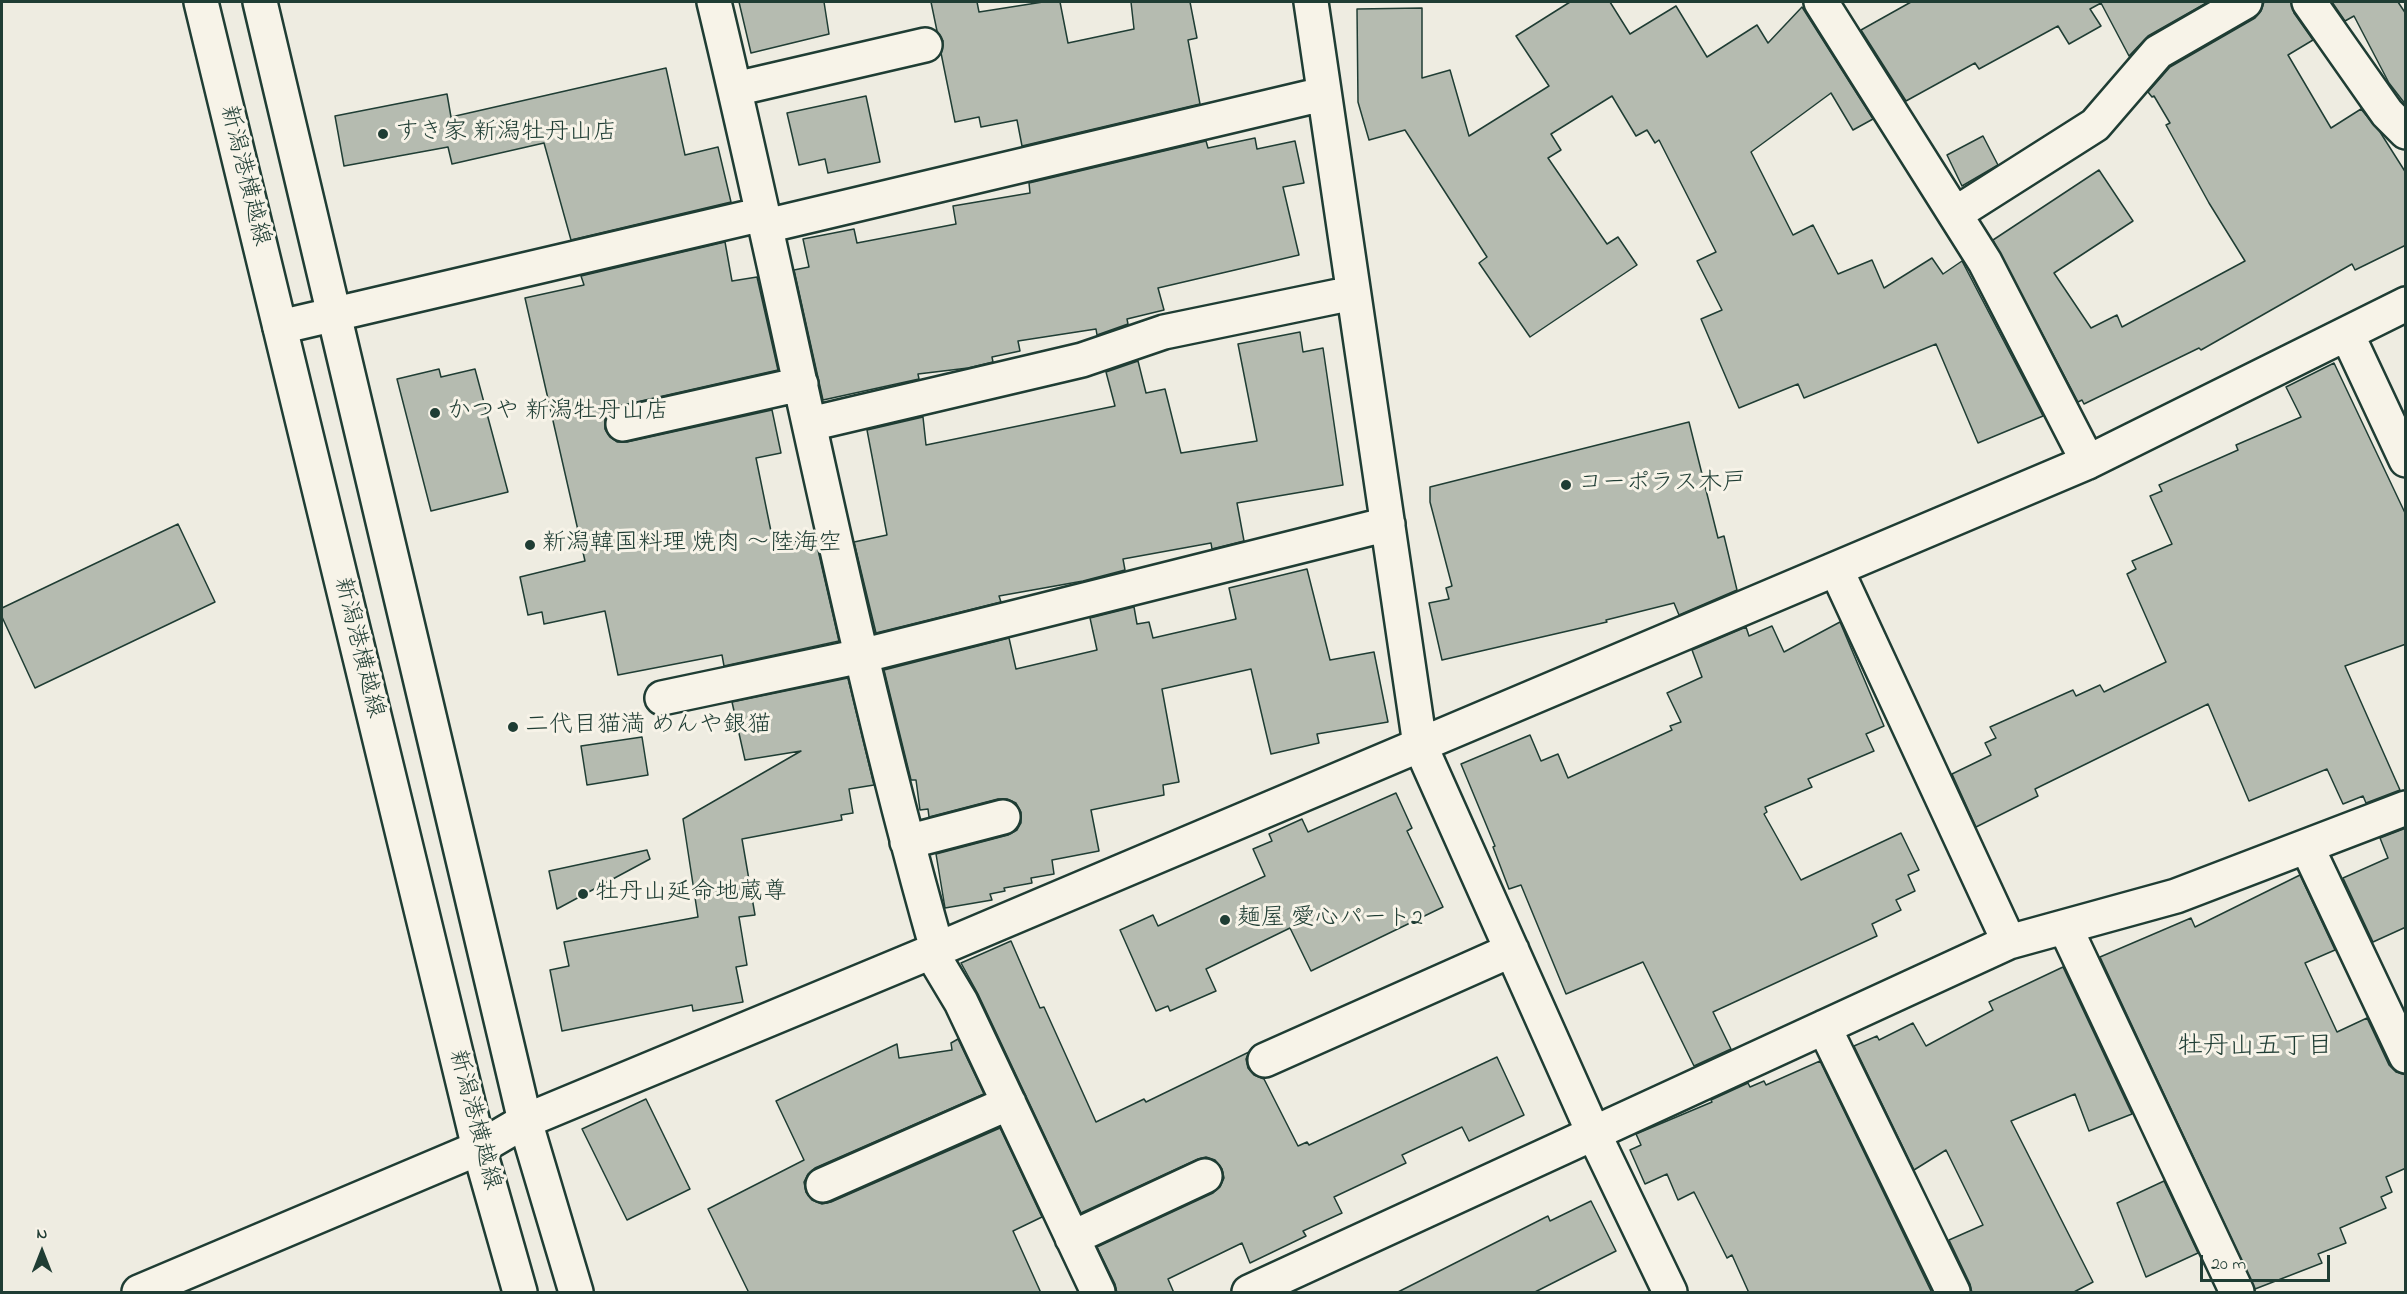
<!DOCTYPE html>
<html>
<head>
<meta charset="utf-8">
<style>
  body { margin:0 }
  #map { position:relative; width:2407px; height:1294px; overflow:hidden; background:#eeece1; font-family:"Indie Flower",sans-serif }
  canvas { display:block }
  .frame { position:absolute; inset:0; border:3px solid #1f3d34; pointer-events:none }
  .north { position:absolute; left:12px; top:1222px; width:60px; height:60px; -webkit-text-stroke:4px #f7f3e8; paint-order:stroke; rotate:0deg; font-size:16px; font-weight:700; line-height:24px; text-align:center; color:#1f3d34 }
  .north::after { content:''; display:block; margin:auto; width:21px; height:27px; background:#1f3d34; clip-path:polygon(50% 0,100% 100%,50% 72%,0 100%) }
  .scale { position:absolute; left:2200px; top:1255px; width:130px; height:27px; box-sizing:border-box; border:3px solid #1f3d34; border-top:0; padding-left:8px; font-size:18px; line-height:21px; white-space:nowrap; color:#1f3d34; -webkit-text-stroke:4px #f7f3e8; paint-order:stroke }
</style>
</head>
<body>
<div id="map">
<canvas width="2407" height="1294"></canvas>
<div class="frame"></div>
<div class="north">N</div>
<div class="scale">20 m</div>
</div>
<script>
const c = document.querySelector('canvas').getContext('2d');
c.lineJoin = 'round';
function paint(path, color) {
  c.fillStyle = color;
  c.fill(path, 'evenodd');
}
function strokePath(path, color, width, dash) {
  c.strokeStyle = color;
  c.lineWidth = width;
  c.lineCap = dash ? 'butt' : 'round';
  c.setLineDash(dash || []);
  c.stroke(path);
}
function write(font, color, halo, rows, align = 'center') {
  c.font = font + ' "Indie Flower","Klee One",sans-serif';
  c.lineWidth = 6;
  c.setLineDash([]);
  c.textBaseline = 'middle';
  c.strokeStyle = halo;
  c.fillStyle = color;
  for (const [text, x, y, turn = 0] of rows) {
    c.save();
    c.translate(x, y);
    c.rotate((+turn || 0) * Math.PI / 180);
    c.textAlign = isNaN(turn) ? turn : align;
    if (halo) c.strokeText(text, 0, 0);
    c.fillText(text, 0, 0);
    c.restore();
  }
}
const building = new Path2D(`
  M739,2H824L829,34L751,53Z
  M931,2H977L979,12L1043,2H1060L1068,43L1134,29L1131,2H1190L1197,38L1188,40L1200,104L1022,146L1017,120L981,127L979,117L955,122L941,53L943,41L937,31Z
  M1570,2H1610L1630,34L1676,6L1707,57L1757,25L1768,43L1802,7L1873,119L1853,130L1831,93L1751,152L1793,235L1813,225L1838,274L1872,260L1884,288L1932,258L1943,274L1962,261L2043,416L1978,443L1936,344L1804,398L1798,384L1739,408L1701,319L1722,310L1697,261L1716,252L1659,140L1655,143L1647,130L1636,136L1612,96L1551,134L1561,150L1548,158L1607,244L1618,237L1637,265L1530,337L1479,263L1487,257L1405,130L1369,140L1358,102L1357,9L1422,8V78L1450,70L1469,136L1549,86L1516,36Z
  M1911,2H2208L2148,36L2129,56L2101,3L2090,9L2101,26L2069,44L2058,26L1979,69L1975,63L1906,101L1861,30Z
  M2264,2H2291L2294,13L2313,40L2288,55L2331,128L2361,109L2380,132L2406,173V245L2355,270L2352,264L2201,350L2199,348L2084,404L2082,400L2078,402L1993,240L2099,170L2133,221L2054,273L2091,328L2117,315L2122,327L2245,261L2209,203L2166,125L2170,123L2154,96L2152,97L2148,92L2170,67L2255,18L2261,11Z
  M2332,2H2398L2406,14V105L2389,83L2354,16L2345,21Z
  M666,68L685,155L718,147L731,202L571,240L544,143L452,164L448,147L344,166L335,116L447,94L451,117Z
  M866,96L880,162L828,173L825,159L799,165L787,113Z
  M1983,136L1998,165L1962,186L1947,155Z
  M1255,138L1257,149L1295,141L1304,183L1283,187L1299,255L1158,288L1164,310L1127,319L1128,324L1097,335L1096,329L1018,341L1020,351L992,357L993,362L968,368L918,374L919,379L823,400L794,270L809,267L803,239L854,229L857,243L956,224L953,206L1030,193L1029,183L1206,141L1208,148Z
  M725,242L732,281L757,277L778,370L619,406L611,410L605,418V429L610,437L617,442H627L772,410L781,453L756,458L774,546L815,537L839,641L724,666L722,655L618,675L605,611L544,624L542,612L528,615L520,577L585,561L525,298L584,285L581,276Z
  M1300,332L1303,352L1323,348L1343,485L1237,503L1244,541L1212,549L1211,543L1123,559L1125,570L1083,581L999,596L1001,602L876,633L854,542L887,535L867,430L923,417L926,445L1115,406L1106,372L1138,361L1146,393L1165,389L1181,453L1257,441L1238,344Z
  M2334,363L2406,515V644L2345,666L2400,790L2366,803L2363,796L2343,804L2327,769L2249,801L2208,704L2035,789L2038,796L1976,827L1952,774L1991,755L1985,743L1996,738L1990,727L2073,690L2076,696L2100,685L2104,692L2166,662L2127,574L2136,569L2132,561L2172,544L2150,496L2162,491L2159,485L2238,450L2236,445L2301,417L2286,387Z
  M439,369L441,377L475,369L508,492L431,511L397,379Z
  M1689,422L1718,538L1724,536L1737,590L1679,615L1674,603L1606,620L1607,622L1442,660L1429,603L1449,599L1446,588L1452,586L1430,502V487Z
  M178,524L215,602L35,688L2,617V608Z
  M1307,569L1330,660L1374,652L1388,722L1317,734L1319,743L1271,754L1251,669L1162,689L1179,782L1163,785L1164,795L1091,810L1099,851L1052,860L1054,874L1031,878L1032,883L1004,888L1005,891L990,894L992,900L945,908L936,854L1008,835L1017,830L1021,823V812L1016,803L1007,799H998L929,817L928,809L920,810L916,780H911L884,670L1009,638L1016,669L1097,650L1090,618L1134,607L1137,624L1149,622L1153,638L1236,619L1229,588Z
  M1840,622L1884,726L1866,734L1874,751L1808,779L1812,787L1765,807L1767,812L1764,814L1801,880L1901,833L1919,870L1908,875L1915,891L1896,900L1901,910L1872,924L1877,936L1713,1012L1731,1049L1694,1066L1643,962L1566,994L1521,885L1509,889L1493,847L1495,846L1461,764L1530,735L1541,761L1558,754L1568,778L1672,730L1670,726L1681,722L1667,693L1702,677L1692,650L1746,627L1749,636L1772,626L1784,652Z
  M848,678L874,785L849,789L853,813L841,815L842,820L742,839L755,915L739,917L747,965L736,967L743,1002L693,1011L692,1005L562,1031L550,970L569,966L564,942L698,917L683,819L801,751L745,760L732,702Z
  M642,737L648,775L587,785L581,746Z
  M1396,793L1412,828L1407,831L1443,907L1311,971L1290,928L1206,969L1216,991L1170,1011L1168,1006L1156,1011L1120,930L1153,915L1158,926L1265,876L1253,849L1272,841L1269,834L1302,819L1308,832Z
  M2406,828V927L2373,942L2343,878L2388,858L2380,838Z
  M647,850L650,859L557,909L549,871Z
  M2300,875L2335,950L2305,963L2337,1032L2367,1018L2389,1065L2396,1072L2406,1075V1168L2386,1177L2392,1192L2381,1197L2386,1208L2340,1228L2346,1243L2318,1254L2322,1263L2255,1289L2100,957L2191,918L2195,927Z
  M1011,941L1040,1008L1044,1007L1096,1122L1144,1099L1146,1102L1249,1052L1246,1059L1248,1068L1254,1075L1264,1079L1298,1146L1307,1142L1309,1145L1497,1057L1524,1115L1469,1141L1462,1127L1402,1155L1406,1163L1334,1197L1342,1213L1303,1231L1306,1236L1250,1263L1242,1243L1168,1279L1174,1293H1117L1115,1284L1097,1247L1213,1193L1220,1187L1224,1178L1222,1169L1215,1160L1206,1157L1198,1159L1081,1213L978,994L961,963Z
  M2063,967L2132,1114L2089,1131L2075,1094L2011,1121L2093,1282L2072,1293H1972L1970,1284L1949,1240L1983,1225L1946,1150L1914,1170L1854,1046L1877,1036L1879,1040L1913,1023L1926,1046L1993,1010L1989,1002Z
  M958,1039L984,1094L815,1168L808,1174L804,1182L806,1192L812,1200L822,1204L831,1202L1000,1128L1042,1217L1013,1231L1041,1293H749L708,1209L804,1160L776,1101L897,1044L899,1058L952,1050L951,1043Z
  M1820,1061L1932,1293H1749L1732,1255L1727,1258L1694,1192L1678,1200L1667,1174L1645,1184L1630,1150L1641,1145L1636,1134L1712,1102L1711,1100L1748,1083L1750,1087L1764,1081L1766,1085Z
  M646,1099L690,1189L627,1220L582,1129Z
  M2164,1181L2198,1253L2146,1277L2117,1203Z
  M1591,1201L1616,1251L1533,1293H1396L1548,1216L1550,1221Z`);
const street = new Path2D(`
  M714,2C790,317 848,637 937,949
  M1311,2L1420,745L1593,1132L1670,1292
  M1821,2L1985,262L2088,462
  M2309,2L2387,113L2406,132
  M735,89L925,45
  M1955,214L2095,125L2158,52L2245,2
  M766,226L1323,94
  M280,327L763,214
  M2347,334L2406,460
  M623,424L801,384
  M810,424L1082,360L1164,332L1353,293
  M1836,569L2009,942
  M662,698L861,656L1388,524
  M907,842L1003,817
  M2307,847L2406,1056
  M2065,927L2237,1292
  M931,952L961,1002L1098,1292
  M1824,1027L1953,1292
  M1265,1060L1512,950
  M823,1185L1009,1103
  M1072,1238L1205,1176
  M139,1292L479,1148L525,1121L931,952L2088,462L2406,304
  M1249,1292L2009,942L2176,896L2406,808`);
const primary = new Path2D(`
  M201,2L479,1148L520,1292
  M260,2L525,1121L576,1292`);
const markers = [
  [383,134,6,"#1f3d34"],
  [435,413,6,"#1f3d34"],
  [1566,485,6,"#1f3d34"],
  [530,545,6,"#1f3d34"],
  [513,727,6,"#1f3d34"],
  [583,894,6,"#1f3d34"],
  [1225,920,6,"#1f3d34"]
];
const poiNames = [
  ["すき家 新潟牡丹山店",395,134],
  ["かつや 新潟牡丹山店",447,413],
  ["コーポラス木戸",1578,485],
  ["新潟韓国料理 焼肉 ～陸海空",542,545],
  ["二代目猫満 めんや銀猫",525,727],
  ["牡丹山延命地蔵尊",595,894],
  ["麺屋 愛心パート2",1237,920]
];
const streetNames = [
  ["新潟港横越線",243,176,76],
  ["新潟港横越線",357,648,76],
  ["新潟港横越線",473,1120,75]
];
const neighbourhoodNames = [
  ["牡丹山五丁目",2255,1049]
];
paint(building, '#b5bbb0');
strokePath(building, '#1f3d34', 1.5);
strokePath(street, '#1f3d34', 38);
strokePath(primary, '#1f3d34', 38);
strokePath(street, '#f7f3e8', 33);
strokePath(primary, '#f7f3e8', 33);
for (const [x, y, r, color] of markers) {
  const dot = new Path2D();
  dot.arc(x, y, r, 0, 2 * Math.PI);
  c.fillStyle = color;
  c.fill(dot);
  strokePath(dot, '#f7f3e8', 2);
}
write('24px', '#1f3d34', '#f7f3e8', poiNames, 'left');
write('24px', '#1f3d34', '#f7f3e8', streetNames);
write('26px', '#1f3d34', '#f7f3e8', neighbourhoodNames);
</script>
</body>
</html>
